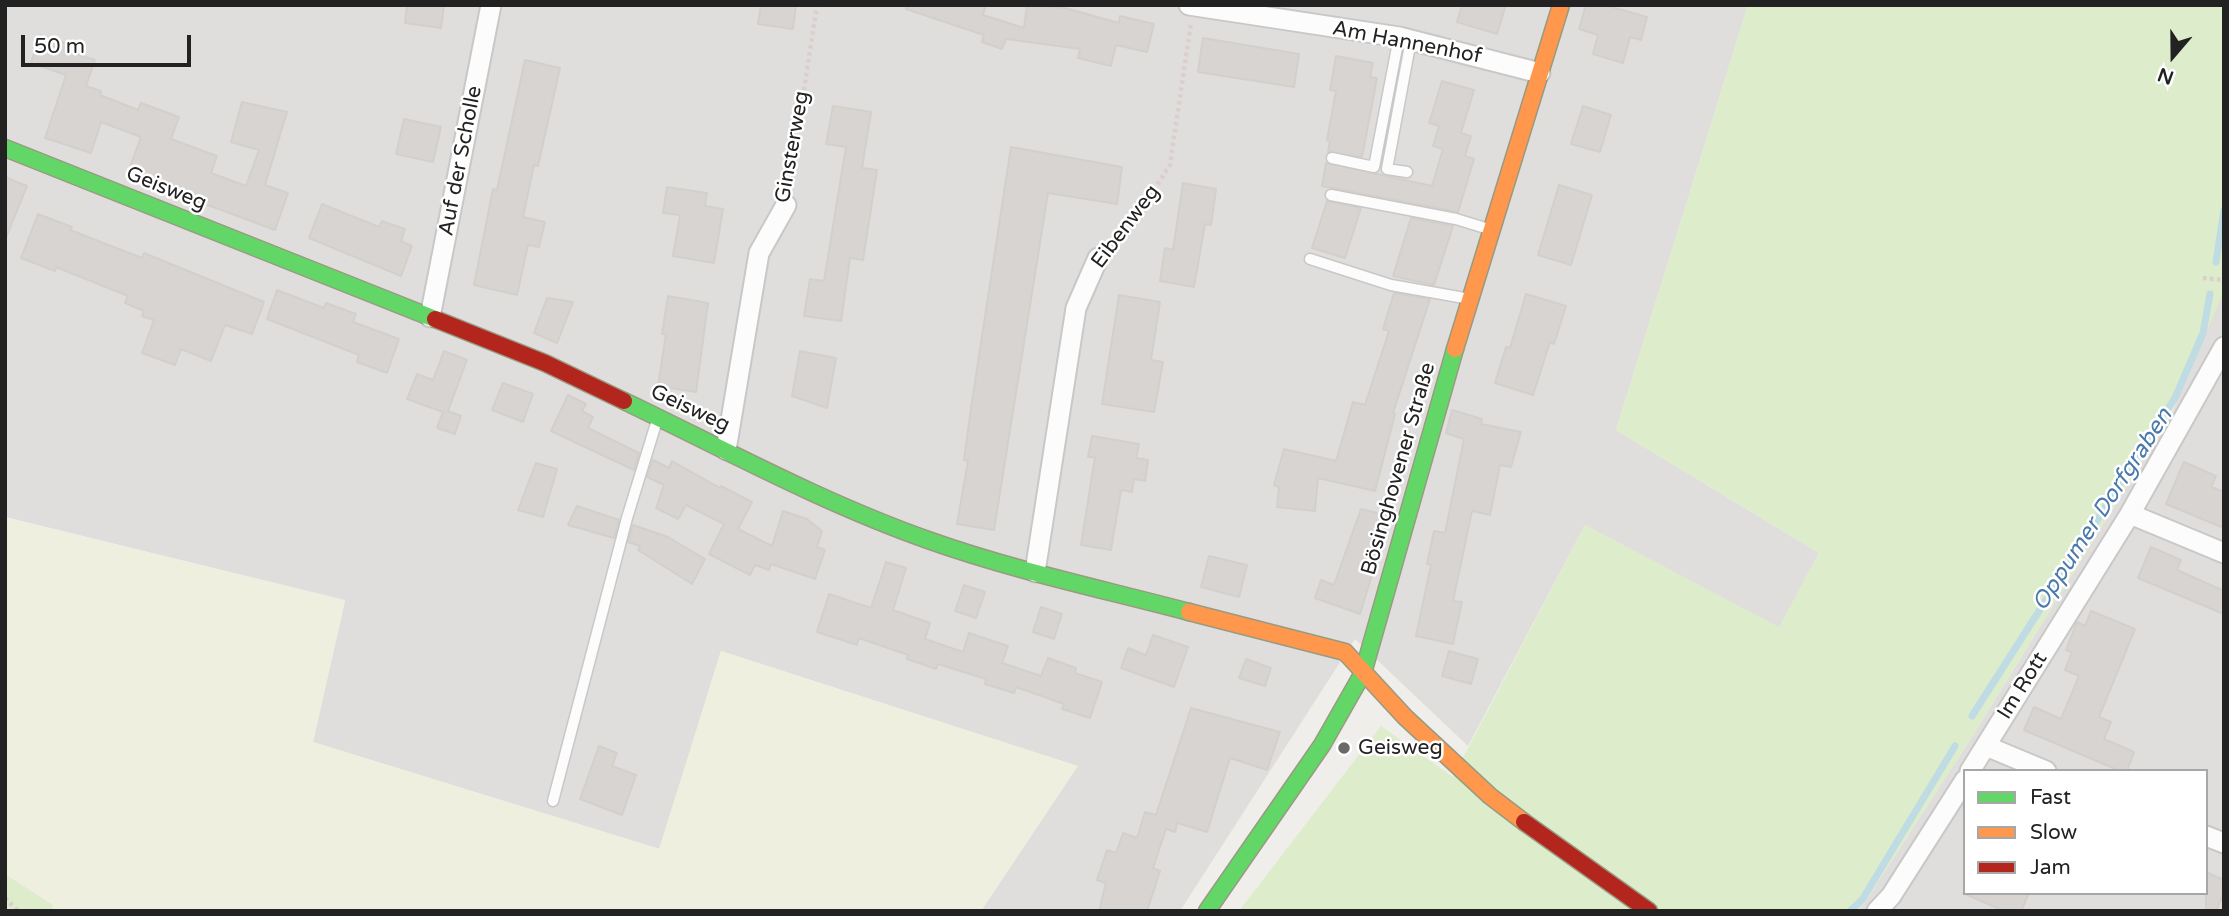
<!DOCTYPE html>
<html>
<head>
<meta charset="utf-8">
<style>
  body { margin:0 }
  #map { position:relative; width:2229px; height:916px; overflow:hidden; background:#f0eeeb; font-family:"Varela Round",sans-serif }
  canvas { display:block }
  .frame { position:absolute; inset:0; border:7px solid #222; pointer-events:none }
  .legend { position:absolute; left:1963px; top:769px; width:245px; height:126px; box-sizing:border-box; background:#fff; border:2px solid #a7a7a7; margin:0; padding:9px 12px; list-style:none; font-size:21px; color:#222 }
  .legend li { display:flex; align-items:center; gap:14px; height:35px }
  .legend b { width:35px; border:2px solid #a7a7a7 }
  .north { position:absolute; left:2138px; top:21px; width:70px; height:70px; -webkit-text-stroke:5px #fff; paint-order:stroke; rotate:200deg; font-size:19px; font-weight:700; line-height:28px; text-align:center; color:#222 }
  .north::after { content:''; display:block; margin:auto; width:24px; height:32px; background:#222; clip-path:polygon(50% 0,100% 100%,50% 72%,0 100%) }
  .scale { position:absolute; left:21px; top:35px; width:170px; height:32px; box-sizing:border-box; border:4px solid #222; border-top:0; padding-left:9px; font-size:21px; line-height:24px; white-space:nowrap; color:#222; -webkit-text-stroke:5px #fff; paint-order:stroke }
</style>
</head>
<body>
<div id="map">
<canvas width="2229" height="916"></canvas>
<div class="frame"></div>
<ul class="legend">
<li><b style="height:9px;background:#63d668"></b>Fast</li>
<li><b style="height:9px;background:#ff974d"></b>Slow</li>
<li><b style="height:9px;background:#b3261e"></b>Jam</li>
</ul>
<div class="north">N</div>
<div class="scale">50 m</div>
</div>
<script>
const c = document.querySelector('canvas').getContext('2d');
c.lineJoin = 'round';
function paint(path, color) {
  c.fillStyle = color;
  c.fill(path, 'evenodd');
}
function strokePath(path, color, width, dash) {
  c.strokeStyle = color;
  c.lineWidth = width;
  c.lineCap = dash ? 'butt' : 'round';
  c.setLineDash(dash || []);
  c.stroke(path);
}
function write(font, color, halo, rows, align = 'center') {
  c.font = font + ' "Varela Round",sans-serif';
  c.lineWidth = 5;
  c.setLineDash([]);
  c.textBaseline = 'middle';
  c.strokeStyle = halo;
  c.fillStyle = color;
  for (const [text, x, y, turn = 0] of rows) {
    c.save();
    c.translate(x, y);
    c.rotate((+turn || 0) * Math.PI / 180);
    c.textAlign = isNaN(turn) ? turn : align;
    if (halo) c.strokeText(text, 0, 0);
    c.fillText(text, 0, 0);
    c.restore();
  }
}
const residential = new Path2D(`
  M5,5H1748L1616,430L1819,553L1779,628L1585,525L1468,746L1355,639L1180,911H981L1077,766L721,651L660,849L313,742L345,600L5,517Z
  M2224,285V911H1859L1970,740L2172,413ZM1965,771H2206V893H1965Z`);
const farmland = new Path2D(`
  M5,517L345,601L313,742L659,849L721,651L1078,766L981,911H52L53,904L5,874Z`);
const grass = new Path2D(`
  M1748,5H2224L2222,296L2168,419L1970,740L1859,911H1239L1381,726L1453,777L1585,525L1779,627L1819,553L1616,430Z
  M5,874L53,905L52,911H5Z`);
const stream = new Path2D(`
  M2216,262L2224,210
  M1972,716L2175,398L2203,333L2210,294
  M1850,911L1862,900L1955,746`);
const building = new Path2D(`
  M407,5H444L441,28L405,23Z
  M761,5H796L793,29L758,24Z
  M907,5H986L983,15L1024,28L1027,5L1065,8L1119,23L1120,16L1154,24L1147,52L1116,45L1111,66L1078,58L1080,49L1006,39L1002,49L982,42L984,35L906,9Z
  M1462,5H1506L1497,34L1457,22Z
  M1586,5H1604L1647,17L1641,40L1630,37L1623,63L1593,54L1598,35L1579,29Z
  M40,35L78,47L76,54L95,60L86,86L101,91L100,95L138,110L141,103L179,117L171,139L217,156L211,173L246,186L259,150L231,142L242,102L287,112L265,185L288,193L275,230L127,175L141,137L101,122L91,153L45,138L66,75L31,63Z
  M1203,38L1299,54L1294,87L1198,72Z
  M1336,56L1373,63L1370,77L1377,78L1362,157L1328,152L1330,141L1327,140L1336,91L1330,90Z
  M525,60L560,68L538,166L534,165L523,217L545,222L539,247L528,245L517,295L474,285L493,189L497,190Z
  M1442,81L1474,90L1461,133L1471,136L1465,156L1474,159L1458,212L1322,186L1326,163L1432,186L1443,149L1433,146L1439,126L1429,123Z
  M833,106L871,112L862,168L877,170L863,260L850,258L841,321L804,316L810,279L824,281L846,147L826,144Z
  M1583,106L1611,115L1600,152L1571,144Z
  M404,119L441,127L433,162L396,154Z
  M1011,147L1122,167L1117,204L1048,193L994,530L957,524L968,461L964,460L971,408Z
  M5,177L27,186L6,238H5Z
  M1183,183L1216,189L1211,225L1205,224L1194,287L1160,281L1165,248L1173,250Z
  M1559,185L1592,195L1571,265L1538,255Z
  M667,187L707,193L705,206L723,209L714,263L673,256L680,215L663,213Z
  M1327,201L1361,208L1345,258L1312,248Z
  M322,204L379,227L382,221L405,229L401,241L412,246L401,276L309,238Z
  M38,214L72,227L70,230L142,258L144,253L264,302L252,334L225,325L211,361L181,349L175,365L142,353L154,320L142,316L144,311L125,303L128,296L56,267L55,271L21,258Z
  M1411,218L1453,226L1434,285L1393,276Z
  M277,290L324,308L326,303L356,314L353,322L399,339L387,373L357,362L359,355L267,319Z
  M1394,293L1430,299L1393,413L1395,414L1375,491L1318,478L1315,511L1277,507L1279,487L1274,485L1284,449L1336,461L1353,402L1365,405L1389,331L1383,329Z
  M1526,294L1566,306L1554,344L1550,342L1533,395L1495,383L1506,347L1510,348Z
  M1119,295L1160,302L1151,360L1163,362L1154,412L1102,404Z
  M668,296L708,303L696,392L658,386L666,334H662Z
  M547,298L573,302L557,343L534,333Z
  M444,351L467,360L448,411L461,416L455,434L437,428L443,412L407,399L417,374L433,380Z
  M800,351L836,358L827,408L792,396Z
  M503,383L533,394L523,422L492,410Z
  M568,395L586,404L582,411L593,417L588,428L639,453L634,470L551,431Z
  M1452,410L1482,419L1481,424L1521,432L1511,467L1500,465L1490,515L1472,511L1453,601L1462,602L1453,644L1416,636L1431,565L1427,564L1434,531L1445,533L1464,439L1446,433Z
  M1092,436L1139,444L1136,458L1148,460L1145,481L1134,479L1132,492L1121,490L1111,550L1081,545L1095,457H1088Z
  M653,460L669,468L672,461L720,488L721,486L752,502L738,529L772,546L783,511L807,519L822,531L817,547L825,550L815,579L771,564L769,570L755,565L750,575L709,554L724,524L686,505L678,519L656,508L664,485L647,477Z
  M2184,462L2216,476L2211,487L2224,492V528L2166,504Z
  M536,463L557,469L543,517L518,510Z
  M577,506L619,520L614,538L568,525Z
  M1361,509L1390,516L1360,614L1315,598L1321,580L1334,585Z
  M633,525L668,537L705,559L692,584L638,550L640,546L628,542Z
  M2151,547L2181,560L2177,570L2224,591V614L2138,578Z
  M1209,556L1247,565L1239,597L1201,587Z
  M886,562L906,568L893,610L930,623L925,639L963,652L969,633L1008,646L1002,663L1041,676L1048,658L1076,668L1075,673L1102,682L1090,718L1062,709L1064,704L1016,687L1014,693L985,684L986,679L938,664L936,669L907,659L908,655L859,638L857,645L817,632L829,594L871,608Z
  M964,585L985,592L976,618L955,611Z
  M1041,607L1062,614L1054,639L1033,632Z
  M2091,611L2135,629L2099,717L2111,722L2104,739L2134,752L2127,771H2120L2024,730L2034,707L2061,719L2079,676L2065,670L2072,652L2066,650L2077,622L2085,626Z
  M1153,635L1188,647L1174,687L1121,668L1128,648L1146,655Z
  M1449,651L1478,659L1471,684L1442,676Z
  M1246,659L1271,668L1265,686L1239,678Z
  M1191,708L1280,732L1267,770L1230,758L1207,832L1177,823L1175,832L1166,829L1153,868L1160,871L1147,911H1099L1106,883L1097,880L1107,850L1116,853L1123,833L1137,838L1145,812L1156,815Z
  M599,746L617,753L612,766L636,775L622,815L580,799Z
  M2206,872L2224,880V892L2216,911H2206Z
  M1963,893H2029L2021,911H2004Z`);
const path = new Path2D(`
  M789,187L817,5
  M1111,245L1130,227L1170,165L1191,23
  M2203,278L2224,280
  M5,898L18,911`);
const lane = new Path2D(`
  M1332,158L1374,167L1399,37
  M1407,172L1387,169L1411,40
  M1331,195L1456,219L1492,230
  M1310,259L1391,285L1470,299
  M553,801L627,518L658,417`);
const street = new Path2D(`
  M1189,5L1399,37L1540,73
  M430,317L491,5
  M726,450L759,253L786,205
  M2130,514L2224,553
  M1035,572L1076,308L1098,258
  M1986,746L2046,771
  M1970,771L2130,514L2224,347
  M2206,836L2224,843
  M1877,911L1891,896L1965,780`);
const fast = new Path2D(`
  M5,148L435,319
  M624,401C724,449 823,503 928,540C1012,570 1102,589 1189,612
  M1207,911L1322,745L1363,673L1455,349`);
const slow = new Path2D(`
  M1455,349L1561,5
  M1189,612L1345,652L1405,717L1490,796L1524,822`);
const jam = new Path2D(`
  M435,319L545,363L624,401
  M1524,822L1649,911`);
const markers = [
  [1344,748,7,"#6a6968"]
];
const streetNames = [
  ["Am Hannenhof",1407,43,11],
  ["Ginsterweg",793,147,-80],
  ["Auf der Scholle",461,161,-79],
  ["Geisweg",166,189,22],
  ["Eibenweg",1126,227,-53],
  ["Geisweg",690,409,25],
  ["Bösinghovener Straße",1399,469,-74],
  ["Im Rott",2023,686,-58]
];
const poiNames = [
  ["Geisweg",1358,748]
];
const waterNames = [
  ["Oppumer Dorfgraben",2103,510,-57]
];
paint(residential, '#dfdedc');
paint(farmland, '#efefdf');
paint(grass, '#ddeccb');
strokePath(stream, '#bfdbe3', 7);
paint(building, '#d7d4d2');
strokePath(building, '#d3d0cc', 2);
strokePath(lane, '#c9c8c7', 13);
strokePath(street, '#c9c8c7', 23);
strokePath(fast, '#999a82', 19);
strokePath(slow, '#999a82', 19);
strokePath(jam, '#999a82', 19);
strokePath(path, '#dccecd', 4.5, [3.5, 3.5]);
strokePath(lane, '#fdfcfc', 10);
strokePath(street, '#fdfcfc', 19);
strokePath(fast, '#63d668', 16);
strokePath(slow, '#ff974d', 16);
strokePath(jam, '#b3261e', 16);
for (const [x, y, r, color] of markers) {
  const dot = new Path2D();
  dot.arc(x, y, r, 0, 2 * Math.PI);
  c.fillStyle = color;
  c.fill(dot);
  strokePath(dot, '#fff', 2.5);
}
write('21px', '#222', '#fff', streetNames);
write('21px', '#222', '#fff', poiNames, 'left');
write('italic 23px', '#4a7aab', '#fff', waterNames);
</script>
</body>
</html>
